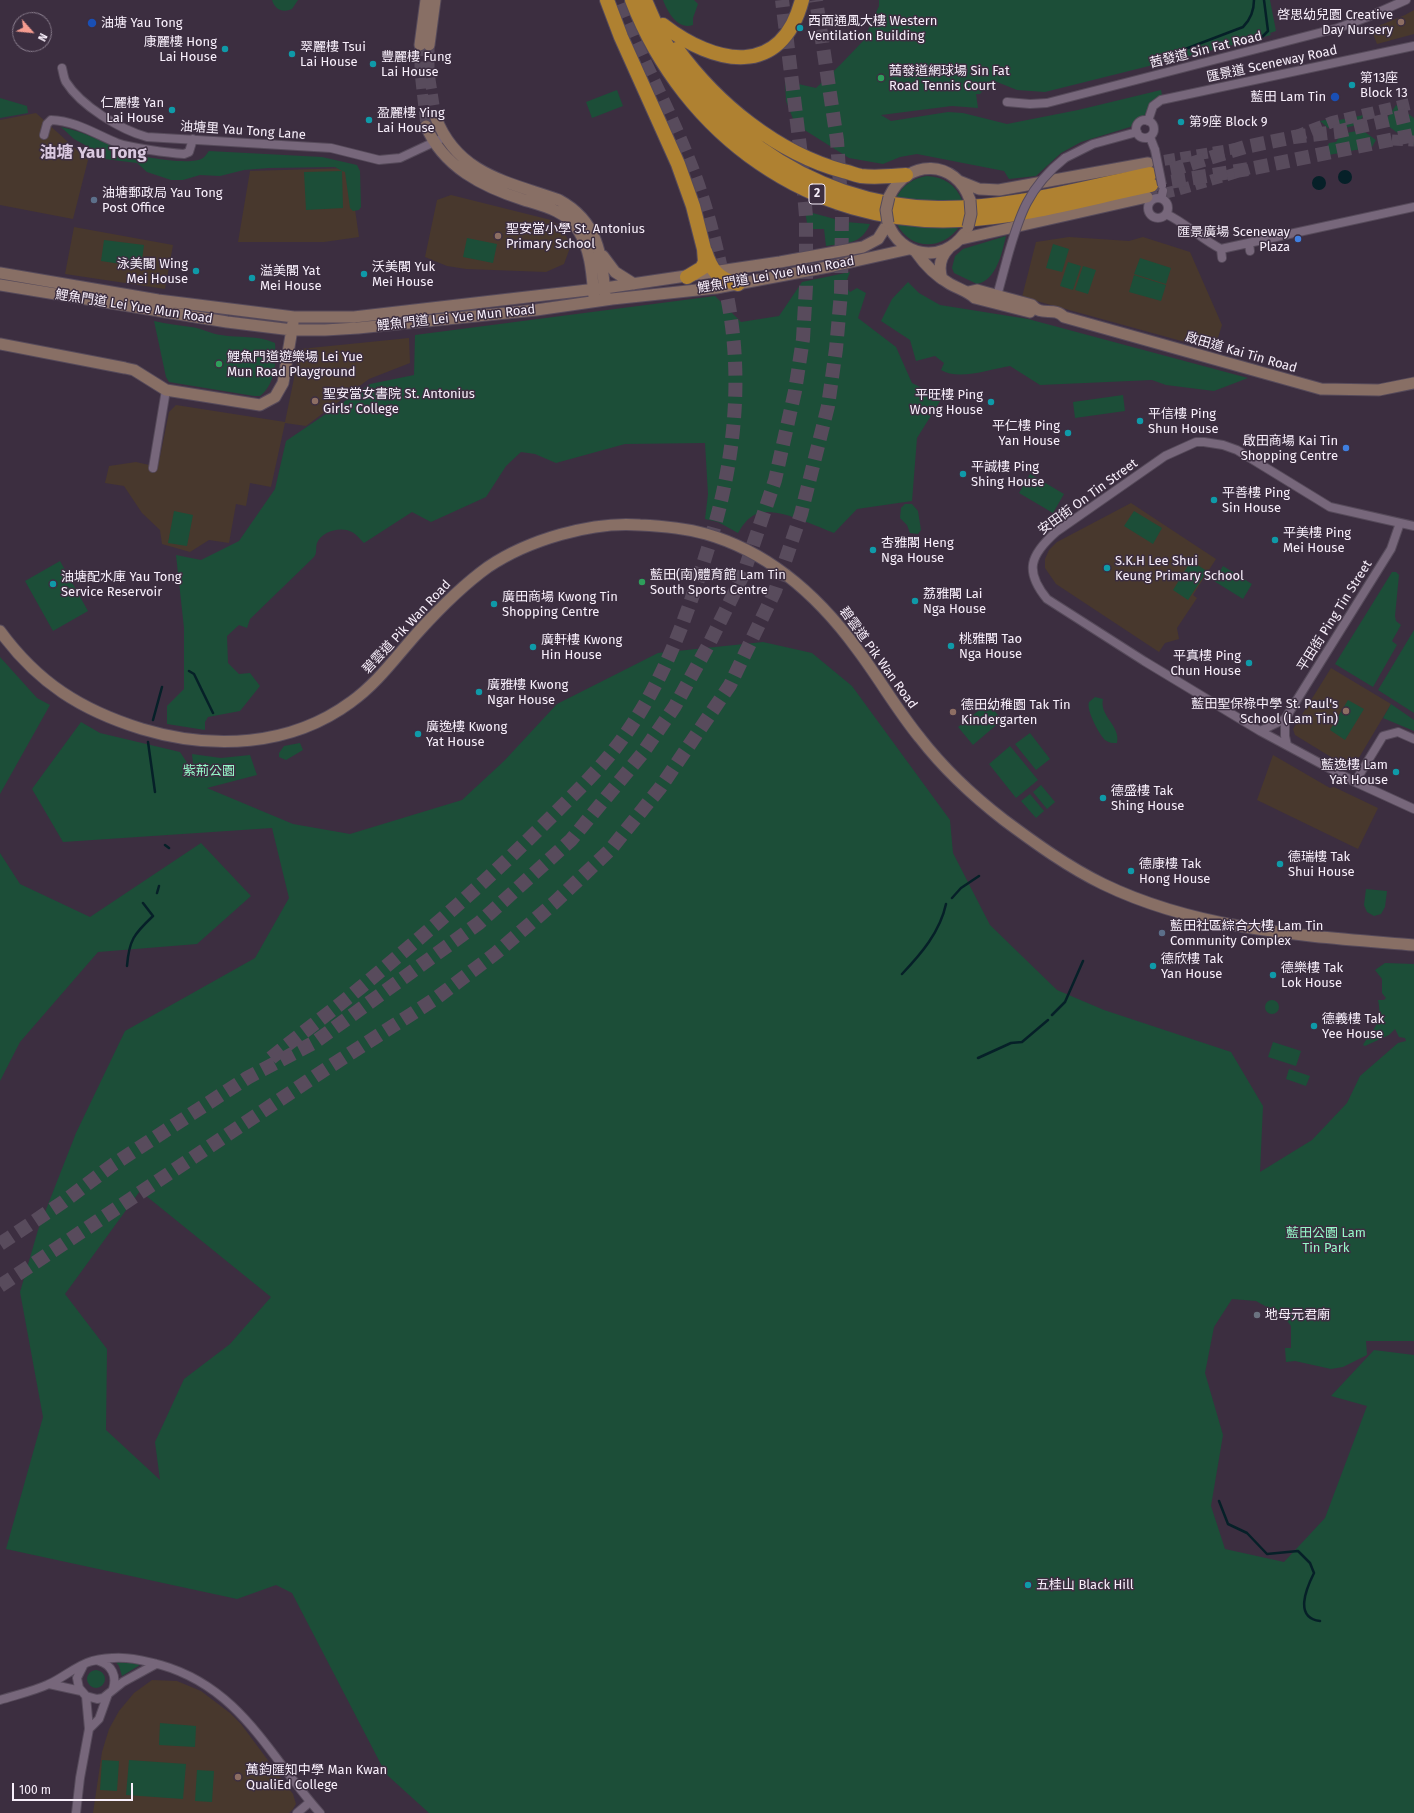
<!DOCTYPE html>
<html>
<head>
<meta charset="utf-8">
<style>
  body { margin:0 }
  #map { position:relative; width:1414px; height:1813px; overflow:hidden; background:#3c2e40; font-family:"Fira Sans",sans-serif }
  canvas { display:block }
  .north { position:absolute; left:12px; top:12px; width:40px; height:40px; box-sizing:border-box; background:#3c2e40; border:1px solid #877b8b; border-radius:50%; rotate:117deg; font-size:11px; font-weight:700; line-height:16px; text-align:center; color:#f8effb }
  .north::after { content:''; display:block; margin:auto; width:14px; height:18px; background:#f59c90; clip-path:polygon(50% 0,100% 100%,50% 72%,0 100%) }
  .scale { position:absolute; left:12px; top:1783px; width:121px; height:18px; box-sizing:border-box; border:2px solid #f8effb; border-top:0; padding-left:5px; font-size:12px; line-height:14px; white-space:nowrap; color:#f8effb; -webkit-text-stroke:3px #3c2e40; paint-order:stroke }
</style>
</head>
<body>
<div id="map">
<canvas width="1414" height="1813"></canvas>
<div class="north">N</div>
<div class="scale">100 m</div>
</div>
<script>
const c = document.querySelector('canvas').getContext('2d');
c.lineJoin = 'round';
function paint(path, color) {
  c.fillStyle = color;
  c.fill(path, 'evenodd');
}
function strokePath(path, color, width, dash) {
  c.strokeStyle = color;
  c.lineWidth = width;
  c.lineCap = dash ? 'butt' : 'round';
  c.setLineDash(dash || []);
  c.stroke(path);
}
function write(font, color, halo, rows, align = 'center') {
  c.font = font + ' "Fira Sans","Noto Sans TC",sans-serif';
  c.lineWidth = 3;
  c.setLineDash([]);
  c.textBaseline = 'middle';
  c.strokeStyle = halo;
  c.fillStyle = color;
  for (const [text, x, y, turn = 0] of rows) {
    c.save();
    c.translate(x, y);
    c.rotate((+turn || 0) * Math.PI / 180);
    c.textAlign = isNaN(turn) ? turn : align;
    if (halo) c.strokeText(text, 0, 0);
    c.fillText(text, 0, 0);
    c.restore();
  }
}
const education = new Path2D(`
  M1414,10V34L1377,44L1371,29L1405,15Z
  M36,113L88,160L73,219L0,205V120Z
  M349,168L359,237L324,242H238L250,171Z
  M451,195L551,220L561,227L571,245L564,264L546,272L466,269L447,266L425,257L437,200Z
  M74,227L173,245L165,289L65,274Z
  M1069,237L1129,241L1143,237L1190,252L1222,325L1214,350L1022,297L1036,242Z
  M409,338L410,363L369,379L306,426L285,423L271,487L250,483L246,506L236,504L229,543L209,540L190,552L162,544L160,530L142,513L124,486L105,483L109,466L136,462L158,467L169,412L176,405L285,422L300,349Z
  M1131,503L1216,559L1193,595L1197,598L1177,628L1179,639L1165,643L1159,652L1056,584L1045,568V559L1049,550L1057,542Z
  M1331,668L1391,704L1354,766L1344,765L1295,735L1293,729Z
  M1273,755L1330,788L1334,787L1378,808L1358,849L1257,800Z
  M152,1680L177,1681L201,1691L230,1713L241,1724L293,1794L296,1804L293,1809L289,1813H93L102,1752L109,1729L119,1711L134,1693Z`);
const green = new Path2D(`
  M272,0H298L292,9C283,13 275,10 272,0Z
  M663,0H694L698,4L693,18V25C678,30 668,13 663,0Z
  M879,0H1270L1276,31L1270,33L1271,35L1245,42L1045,92L1017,90L992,80L980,94H976L978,108L952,106L881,115L891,121L948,112L963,113L1007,124L1078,110L1161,90L1162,95L1150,103L1144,117L1130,127L1081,142L1061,153L1036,176L1009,179L1004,171L917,154L900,157L883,164L849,158L795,124L786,101L785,81L816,88L840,65L863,41L879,6Z
  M617,90L623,106L592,118L586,102Z
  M0,98L27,106L28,113L0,118Z
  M1396,105L1414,118V145L1384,123Z
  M1364,115L1357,125L1340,129L1336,126L1328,128L1320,121L1336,118L1339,120Z
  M61,127C84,131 105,144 127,152C140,157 192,166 203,158C205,157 207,153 209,151L322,157L357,165L360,171L361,207L359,210L353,211L350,208L345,172L342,171L343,208L306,210L304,172L342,171L335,167L269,168L244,170L220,176L200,175L183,180H171L147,172L137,163L97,158L85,145L74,139Z
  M1362,130L1376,140L1372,147L1323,156L1329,143L1336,142L1341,134Z
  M927,176C944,177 956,185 962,200L940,202L896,198C903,185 913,178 927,176Z
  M805,211L846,222L870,224C861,245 846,243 826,246L824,229H808Z
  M897,224L928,227H959C942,251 910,250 897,224Z
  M1006,236C1002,252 997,280 977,284L954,273L952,268L955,256L963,249Z
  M467,238L497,244L493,263L463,257Z
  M104,240L144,245L141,267L101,261Z
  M1053,244L1069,249L1062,272L1046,268Z
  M1140,258L1171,268L1166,284L1134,274Z
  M1068,262L1081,266L1073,290L1060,286Z
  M1083,266L1096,270L1088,294L1075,290Z
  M850,272L845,285L850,292L857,288L866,293L858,318L896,347L912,383L942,398L917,438L912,501L857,509L834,533C815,526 773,504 754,515C747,519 742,526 738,533L718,522L705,519L708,494L705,443L625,444L556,463L535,454L521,452L506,466L486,497L431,522L412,512L364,543C360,539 356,534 352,532C341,526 322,531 317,543C315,549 318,553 313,558L250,619L247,628L239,625L227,636L228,663L239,674L250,673L260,686L240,711L208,717L205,722V730L167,724V706L184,689V628L176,555L201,560L239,541L275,489L286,441L370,384L414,375L415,335L715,296L741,322L779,316L802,282Z
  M1134,275L1166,285L1161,301L1129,292Z
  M908,282L919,293L940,305L1028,319L1248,378L1214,391L1166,385L1152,380L1040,385L1010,366C991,369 958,381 941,370L944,363L935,356L916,361L910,340L881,321L892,299Z
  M154,321C167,324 179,325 191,327C201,328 211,334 221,335C239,338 258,335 275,343C277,361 275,385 260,396H254L169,382L166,377Z
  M1123,395L1125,411L1075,418L1073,402Z
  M1030,474L1064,494L1053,513L1019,493Z
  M905,504H912L918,511L921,530L918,534L910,533L907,525L900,518L901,508Z
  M174,511L193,515L187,546L168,543Z
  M1134,511L1162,528L1153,544L1124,526Z
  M60,561L88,611L53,631L25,581Z
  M1191,561L1207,571L1188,600L1173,590Z
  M1223,566L1252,584L1243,599L1214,581Z
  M1392,572H1396L1399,575L1395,616L1396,621L1401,625L1392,641L1397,645L1373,687L1335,664Z
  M1414,630V713L1378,690Z
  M763,642L812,653L852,686L950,820L953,853L990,925L1057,990L1104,1010L1231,1052L1263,1106L1260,1172L1312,1140L1347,1103L1360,1076L1398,1043L1406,1041L1405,1038L1399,1037L1395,1029L1389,1035L1365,1046L1363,1045C1374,1027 1383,1023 1378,1000H1384L1386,998L1382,993V979L1375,970L1385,963L1414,964V1341H1366L1367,1355L1343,1367L1331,1369L1295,1361L1286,1362L1285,1348H1291V1326L1283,1316L1256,1301L1232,1299L1214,1327L1205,1373L1223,1435L1211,1506L1225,1549L1284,1562L1325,1518L1367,1406L1331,1396L1374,1350L1414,1355V1813H429L386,1774L292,1593L276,1585L237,1599L6,1549L43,1417L20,1292L38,1230L76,1133L125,1031L255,958L289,898L272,828L63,842L32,789L81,722L100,733L180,752L194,773L192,754L221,758L250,755L257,775L207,788L293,824L350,834L462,800L504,761L557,704L658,653ZM140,1191L271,1297L230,1344L184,1379L155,1442L160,1480L106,1430L107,1349L65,1294Z
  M0,657L37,698L50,705L0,794Z
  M1095,697L1103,699C1099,716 1121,726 1117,743C1113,743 1109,743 1105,740C1099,734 1086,710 1089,702Z
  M1348,700L1364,709L1345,740L1330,730Z
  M988,703L1002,720L973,745L958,727Z
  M1391,704L1414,720V731L1383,718Z
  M1030,733L1050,759L1036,770L1015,744Z
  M300,743L303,750L286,760L279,757V753L284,746Z
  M1010,746L1038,780L1016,798L989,764Z
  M1041,785L1055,802L1047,809L1033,792Z
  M1030,794L1044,811L1036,818L1021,801Z
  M201,843L251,896L197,944L98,952L20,1042L0,1081V853L20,884L90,917Z
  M1366,889L1387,891L1385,907L1381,914L1374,916L1367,912L1364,905Z
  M1265 1007a7 7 0 1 1 14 0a7 7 0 1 1-14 0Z
  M1273,1042L1301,1051L1296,1066L1268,1057Z
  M1289,1069L1310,1076L1306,1086L1286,1079Z
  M115,1661L143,1663L122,1676L119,1666Z
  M87 1679a9 9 0 1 1 18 0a9 9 0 1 1-18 0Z
  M160,1723L196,1726L195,1747L159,1745Z
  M102,1760L119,1761L117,1791L100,1790Z
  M129,1760L186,1764L183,1799L126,1795Z
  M197,1770L214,1771L212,1802L195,1801Z`);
const water = new Path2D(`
  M1338 177a7 7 0 1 1 14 0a7 7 0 1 1-14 0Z
  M1312 183a7 7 0 1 1 14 0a7 7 0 1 1-14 0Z`);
const stream = new Path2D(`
  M1261,38L1268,31L1264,0
  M1159,59L1243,27C1250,20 1254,10 1254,0
  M189,671L194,674L213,713
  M153,720L162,687
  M148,742L155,792
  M165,845L169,848
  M157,893L159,886
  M952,898L961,888L979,876
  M127,966C129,940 134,934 153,916L143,903
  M902,974C921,954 940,932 946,904
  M1052,1015L1065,1002L1083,961
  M978,1058L1011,1043L1022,1042L1048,1020
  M1219,1501L1228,1524L1247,1533L1267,1554L1298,1551L1310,1563L1314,1573C1306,1589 1294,1618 1320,1621`);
const secondaryTunnel = new Path2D(`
  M420,45V72L426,126
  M429,45V73L436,118
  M1392,140L1414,141
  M1148,163L1245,147
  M1147,197L1175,191L1249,169`);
const primaryTunnel = new Path2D(`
  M1294,137L1332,122L1414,103`);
const highwayTunnel = new Path2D(`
  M1150,174L1171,170L1245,147L1294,137L1336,132L1414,114
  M1151,185L1249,169L1414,135
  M271,1058C300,1034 331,1012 360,988C423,936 486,882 544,824C572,796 602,768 625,735C666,677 688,613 709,545C734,465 744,379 727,296C717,249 706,201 687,156C666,103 638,53 618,0
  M0,1244L63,1202L114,1164L247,1078L315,1042L479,923L571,840L642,754L675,706L709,644L743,575L775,480L795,391L803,339L806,286V216L800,147L782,0
  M0,1286L326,1069L435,999L496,953L554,903L610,850L660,788L730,685L775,591L801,514L828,406L836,349L841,293L842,215L837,140L816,0`);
const street = new Path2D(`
  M62,68C63,72 64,79 66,82C81,106 121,130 147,137L331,148L379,160L400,158L445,137
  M1007,102L1030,104L1047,103L1338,28L1370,16L1406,0
  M1136 129a9 9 0 1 1 18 0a9 9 0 1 1-18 0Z
  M1148,121L1153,106L1161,100L1414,46
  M44,135L47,124L51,120C76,121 95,134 117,143C131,148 169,153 184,154L189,152L193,139
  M1150,137L1155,150
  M1065,158L1093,144L1137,132
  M1148 208a10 10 0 1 1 20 0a10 10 0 1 1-20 0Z
  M1166,214C1186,223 1201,239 1221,249L1414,207
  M1249,243L1250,251
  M1221,249L1222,258
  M994,298L997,296L1007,259
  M153,468L166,390
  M1414,526L1330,507L1237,450L1223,445L1204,442H1196L1165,456L1056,532C1030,555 1024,571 1047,599L1144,661L1260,731L1355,782L1414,809
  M1285,719V736L1287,745
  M1260,731L1285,719L1391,549L1400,523
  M1355,782L1383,736L1398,732L1414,739
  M99,1661C112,1665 117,1676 113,1689
  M83,1666L77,1678L79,1688L86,1696L97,1699L103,1698L123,1682L156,1664
  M49,1684L81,1691
  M0,1700C16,1695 34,1691 49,1684C63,1678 77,1665 92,1661C118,1655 135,1658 161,1665C241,1688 269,1756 320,1813
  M89,1729L99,1719L108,1694
  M76,1813L80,1778L89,1729L86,1696
  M297,1813L310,1802`);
const secondary = new Path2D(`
  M420,45L426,0
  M429,45L435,0
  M436,118C458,175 509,182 559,200C598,221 602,255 605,295
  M426,126C443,167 483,187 524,200C544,206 566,211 578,230C591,250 592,274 594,297
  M959,181L979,189L999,190L1148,163
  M889,197C907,158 956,159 970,200
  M888,223C900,257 942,264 964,234
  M961,239L1147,197
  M916,252C925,265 936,276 950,284C959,289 967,291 975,298L1030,312
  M603,256L615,272L634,284
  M0,273L158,300L294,317H354L605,288L780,262L863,247L878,239L888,223
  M942,279C938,267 940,257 949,248
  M0,285L227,322L292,330H325L358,328L536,310L612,299L716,288L833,266L909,249
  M968,292L977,290L1032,305C1041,317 1054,306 1064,317L1321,389L1379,390L1414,383
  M0,344L125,368L134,370L166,390L260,405L275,397L283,383L293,323
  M0,631C38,683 81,710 142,729C212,750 290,747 351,702C378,683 398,654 420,630C441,607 463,585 488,567C528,540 592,521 640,525C662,526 684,528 706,534C769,552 819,597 857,649C879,678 897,710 920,738C944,769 973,796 1004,820C1035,843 1068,867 1103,884C1200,931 1308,936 1414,945`);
const highway = new Path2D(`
  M607,0L621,37L678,164L693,206L704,249L705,262L702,268L687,277
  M632,0C684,135 812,227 959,220C1024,217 1088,198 1151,185
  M645,0C691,120 808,206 938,208C1009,209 1080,189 1150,174
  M663,25C715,65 781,79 802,0
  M677,49C717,104 777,153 843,171C849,172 855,175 861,176C876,178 892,176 906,175
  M705,251C711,270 718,279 738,284`);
const streetBridge = new Path2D(`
  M1155,150L1162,185
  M1162,195L1163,191
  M1007,259C1019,216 1028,187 1065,158`);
const secondaryBridge = new Path2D(`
  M888,223L886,210L889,197
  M968,227L971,214L970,200`);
const markers = [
  [1401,22,4,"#8d6e63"],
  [92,23,5,"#1a4fb4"],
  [800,28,4,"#0f9aa8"],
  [225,49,4,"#0f9aa8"],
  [292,54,4,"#0f9aa8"],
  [373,64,4,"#0f9aa8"],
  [881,78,4,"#2e9e5b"],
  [1352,85,4,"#0f9aa8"],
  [1335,97,5,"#1a4fb4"],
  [172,110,4,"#0f9aa8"],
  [369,120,4,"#0f9aa8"],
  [1181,122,4,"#0f9aa8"],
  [94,200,4,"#5c6f8a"],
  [498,236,4,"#8d6e63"],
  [1298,239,4,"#3f7fe0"],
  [196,271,4,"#0f9aa8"],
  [364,274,4,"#0f9aa8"],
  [252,278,4,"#0f9aa8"],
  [219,364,4,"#2e9e5b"],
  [315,401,4,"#8d6e63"],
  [991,402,4,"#0f9aa8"],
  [1140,421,4,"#0f9aa8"],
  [1068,433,4,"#0f9aa8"],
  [1346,448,4,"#3f7fe0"],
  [963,474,4,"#0f9aa8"],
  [1214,500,4,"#0f9aa8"],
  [1275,540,4,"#0f9aa8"],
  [873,550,4,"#0f9aa8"],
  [1107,568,4,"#0f9aa8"],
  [642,582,4,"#2e9e5b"],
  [53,584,4,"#0f9aa8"],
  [915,601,4,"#0f9aa8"],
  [494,604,4,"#0f9aa8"],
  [951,646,4,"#0f9aa8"],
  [533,647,4,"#0f9aa8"],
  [1249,663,4,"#0f9aa8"],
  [479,692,4,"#0f9aa8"],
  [1346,711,4,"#8d6e63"],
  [953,712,4,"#8d6e63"],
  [418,734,4,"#0f9aa8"],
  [1396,772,4,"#0f9aa8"],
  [1103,798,4,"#0f9aa8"],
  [1280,864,4,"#0f9aa8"],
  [1131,871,4,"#0f9aa8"],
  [1162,933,4,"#5c6f8a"],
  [1153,966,4,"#0f9aa8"],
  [1273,975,4,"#0f9aa8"],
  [1314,1026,4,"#0f9aa8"],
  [1257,1315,4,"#6b7280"],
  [1028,1585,4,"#0f9aa8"],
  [238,1777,4,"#8d6e63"]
];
const shields = [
  [817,194,16]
];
const shieldNames = [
  ["2",817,194]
];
const poiNames = [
  ["啓思幼兒園 Creative",1393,15,"right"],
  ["Day Nursery",1393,30,"right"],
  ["西面通風大樓 Western",808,21],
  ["Ventilation Building",808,36],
  ["油塘 Yau Tong",101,23],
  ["康麗樓 Hong",217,42,"right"],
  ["Lai House",217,57,"right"],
  ["翠麗樓 Tsui",300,47],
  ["Lai House",300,62],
  ["豐麗樓 Fung",381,57],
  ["Lai House",381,72],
  ["茜發道網球場 Sin Fat",889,71],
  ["Road Tennis Court",889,86],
  ["第13座",1360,78],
  ["Block 13",1360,93],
  ["藍田 Lam Tin",1326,97,"right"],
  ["仁麗樓 Yan",164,103,"right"],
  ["Lai House",164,118,"right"],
  ["盈麗樓 Ying",377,113],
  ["Lai House",377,128],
  ["第9座 Block 9",1189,122],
  ["油塘郵政局 Yau Tong",102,193],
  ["Post Office",102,208],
  ["聖安當小學 St. Antonius",506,229],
  ["Primary School",506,244],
  ["匯景廣場 Sceneway",1290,232,"right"],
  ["Plaza",1290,247,"right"],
  ["泳美閣 Wing",188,264,"right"],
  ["Mei House",188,279,"right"],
  ["沃美閣 Yuk",372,267],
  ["Mei House",372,282],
  ["溢美閣 Yat",260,271],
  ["Mei House",260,286],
  ["鯉魚門道遊樂場 Lei Yue",227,357],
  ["Mun Road Playground",227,372],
  ["聖安當女書院 St. Antonius",323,394],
  ["Girls' College",323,409],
  ["平旺樓 Ping",983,395,"right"],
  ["Wong House",983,410,"right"],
  ["平信樓 Ping",1148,414],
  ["Shun House",1148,429],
  ["平仁樓 Ping",1060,426,"right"],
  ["Yan House",1060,441,"right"],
  ["啟田商場 Kai Tin",1338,441,"right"],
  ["Shopping Centre",1338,456,"right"],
  ["平誠樓 Ping",971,467],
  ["Shing House",971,482],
  ["平善樓 Ping",1222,493],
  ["Sin House",1222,508],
  ["平美樓 Ping",1283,533],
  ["Mei House",1283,548],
  ["杏雅閣 Heng",881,543],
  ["Nga House",881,558],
  ["S.K.H Lee Shui",1115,561],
  ["Keung Primary School",1115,576],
  ["藍田(南)體育館 Lam Tin",650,575],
  ["South Sports Centre",650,590],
  ["油塘配水庫 Yau Tong",61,577],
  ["Service Reservoir",61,592],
  ["荔雅閣 Lai",923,594],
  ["Nga House",923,609],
  ["廣田商場 Kwong Tin",502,597],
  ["Shopping Centre",502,612],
  ["桃雅閣 Tao",959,639],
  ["Nga House",959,654],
  ["廣軒樓 Kwong",541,640],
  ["Hin House",541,655],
  ["平真樓 Ping",1241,656,"right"],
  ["Chun House",1241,671,"right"],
  ["廣雅樓 Kwong",487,685],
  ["Ngar House",487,700],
  ["藍田聖保祿中學 St. Paul's",1338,704,"right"],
  ["School (Lam Tin)",1338,719,"right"],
  ["德田幼稚園 Tak Tin",961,705],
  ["Kindergarten",961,720],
  ["廣逸樓 Kwong",426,727],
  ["Yat House",426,742],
  ["藍逸樓 Lam",1388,765,"right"],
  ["Yat House",1388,780,"right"],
  ["德盛樓 Tak",1111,791],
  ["Shing House",1111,806],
  ["德瑞樓 Tak",1288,857],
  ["Shui House",1288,872],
  ["德康樓 Tak",1139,864],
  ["Hong House",1139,879],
  ["藍田社區綜合大樓 Lam Tin",1170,926],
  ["Community Complex",1170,941],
  ["德欣樓 Tak",1161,959],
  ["Yan House",1161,974],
  ["德樂樓 Tak",1281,968],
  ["Lok House",1281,983],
  ["德義樓 Tak",1322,1019],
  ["Yee House",1322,1034],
  ["地母元君廟",1265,1315],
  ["五桂山 Black Hill",1036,1585],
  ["萬鈞匯知中學 Man Kwan",246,1770],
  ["QualiEd College",246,1785]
];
const streetNames = [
  ["茜發道 Sin Fat Road",1206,50,-14],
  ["匯景道 Sceneway Road",1272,64,-12],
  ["油塘里 Yau Tong Lane",243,131,4],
  ["鯉魚門道 Lei Yue Mun Road",776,275,-10],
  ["鯉魚門道 Lei Yue Mun Road",134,307,9],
  ["鯉魚門道 Lei Yue Mun Road",456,318,-6],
  ["啟田道 Kai Tin Road",1241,353,16],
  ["安田街 On Tin Street",1088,497,-36],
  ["平田街 Ping Tin Street",1335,616,-58],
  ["碧雲道 Pik Wan Road",407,627,-47],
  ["碧雲道 Pik Wan Road",878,658,54]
];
const parkNames = [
  ["紫荊公園",209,771],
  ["藍田公園 Lam",1326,1233],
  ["Tin Park",1326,1248]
];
const districtNames = [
  ["油塘 Yau Tong",93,153]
];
paint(education, '#48382d');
paint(green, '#1c4e38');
paint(water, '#062028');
strokePath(stream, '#062028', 2.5);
strokePath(secondaryTunnel, '#584b5c', 11, [11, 5.5]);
strokePath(primaryTunnel, '#584b5c', 12, [12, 6]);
strokePath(highwayTunnel, '#584b5c', 14, [14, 7]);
strokePath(street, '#564a5a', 10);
strokePath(secondary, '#564a5a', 13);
strokePath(highway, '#564a5a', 16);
strokePath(street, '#77677b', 8);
strokePath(secondary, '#886f65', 11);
strokePath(highway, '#af8131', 14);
strokePath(streetBridge, '#564a5a', 10, []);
strokePath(secondaryBridge, '#564a5a', 13, []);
strokePath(streetBridge, '#77677b', 8);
strokePath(secondaryBridge, '#886f65', 11);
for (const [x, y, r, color] of markers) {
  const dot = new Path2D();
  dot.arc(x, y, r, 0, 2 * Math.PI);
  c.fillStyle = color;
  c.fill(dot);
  strokePath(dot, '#3c2e40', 1.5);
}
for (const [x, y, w] of shields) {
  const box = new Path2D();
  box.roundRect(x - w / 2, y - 10, w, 20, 3);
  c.fillStyle = '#3c2e40';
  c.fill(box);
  strokePath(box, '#f8effb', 1);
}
write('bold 12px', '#f8effb', null, shieldNames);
write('13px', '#f8effb', '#3c2e40', poiNames, 'left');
write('13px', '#f8effb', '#3c2e40', streetNames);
write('13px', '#95f9c8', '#3c2e40', parkNames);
write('bold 17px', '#d9c8df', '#3c2e40', districtNames);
</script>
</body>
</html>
